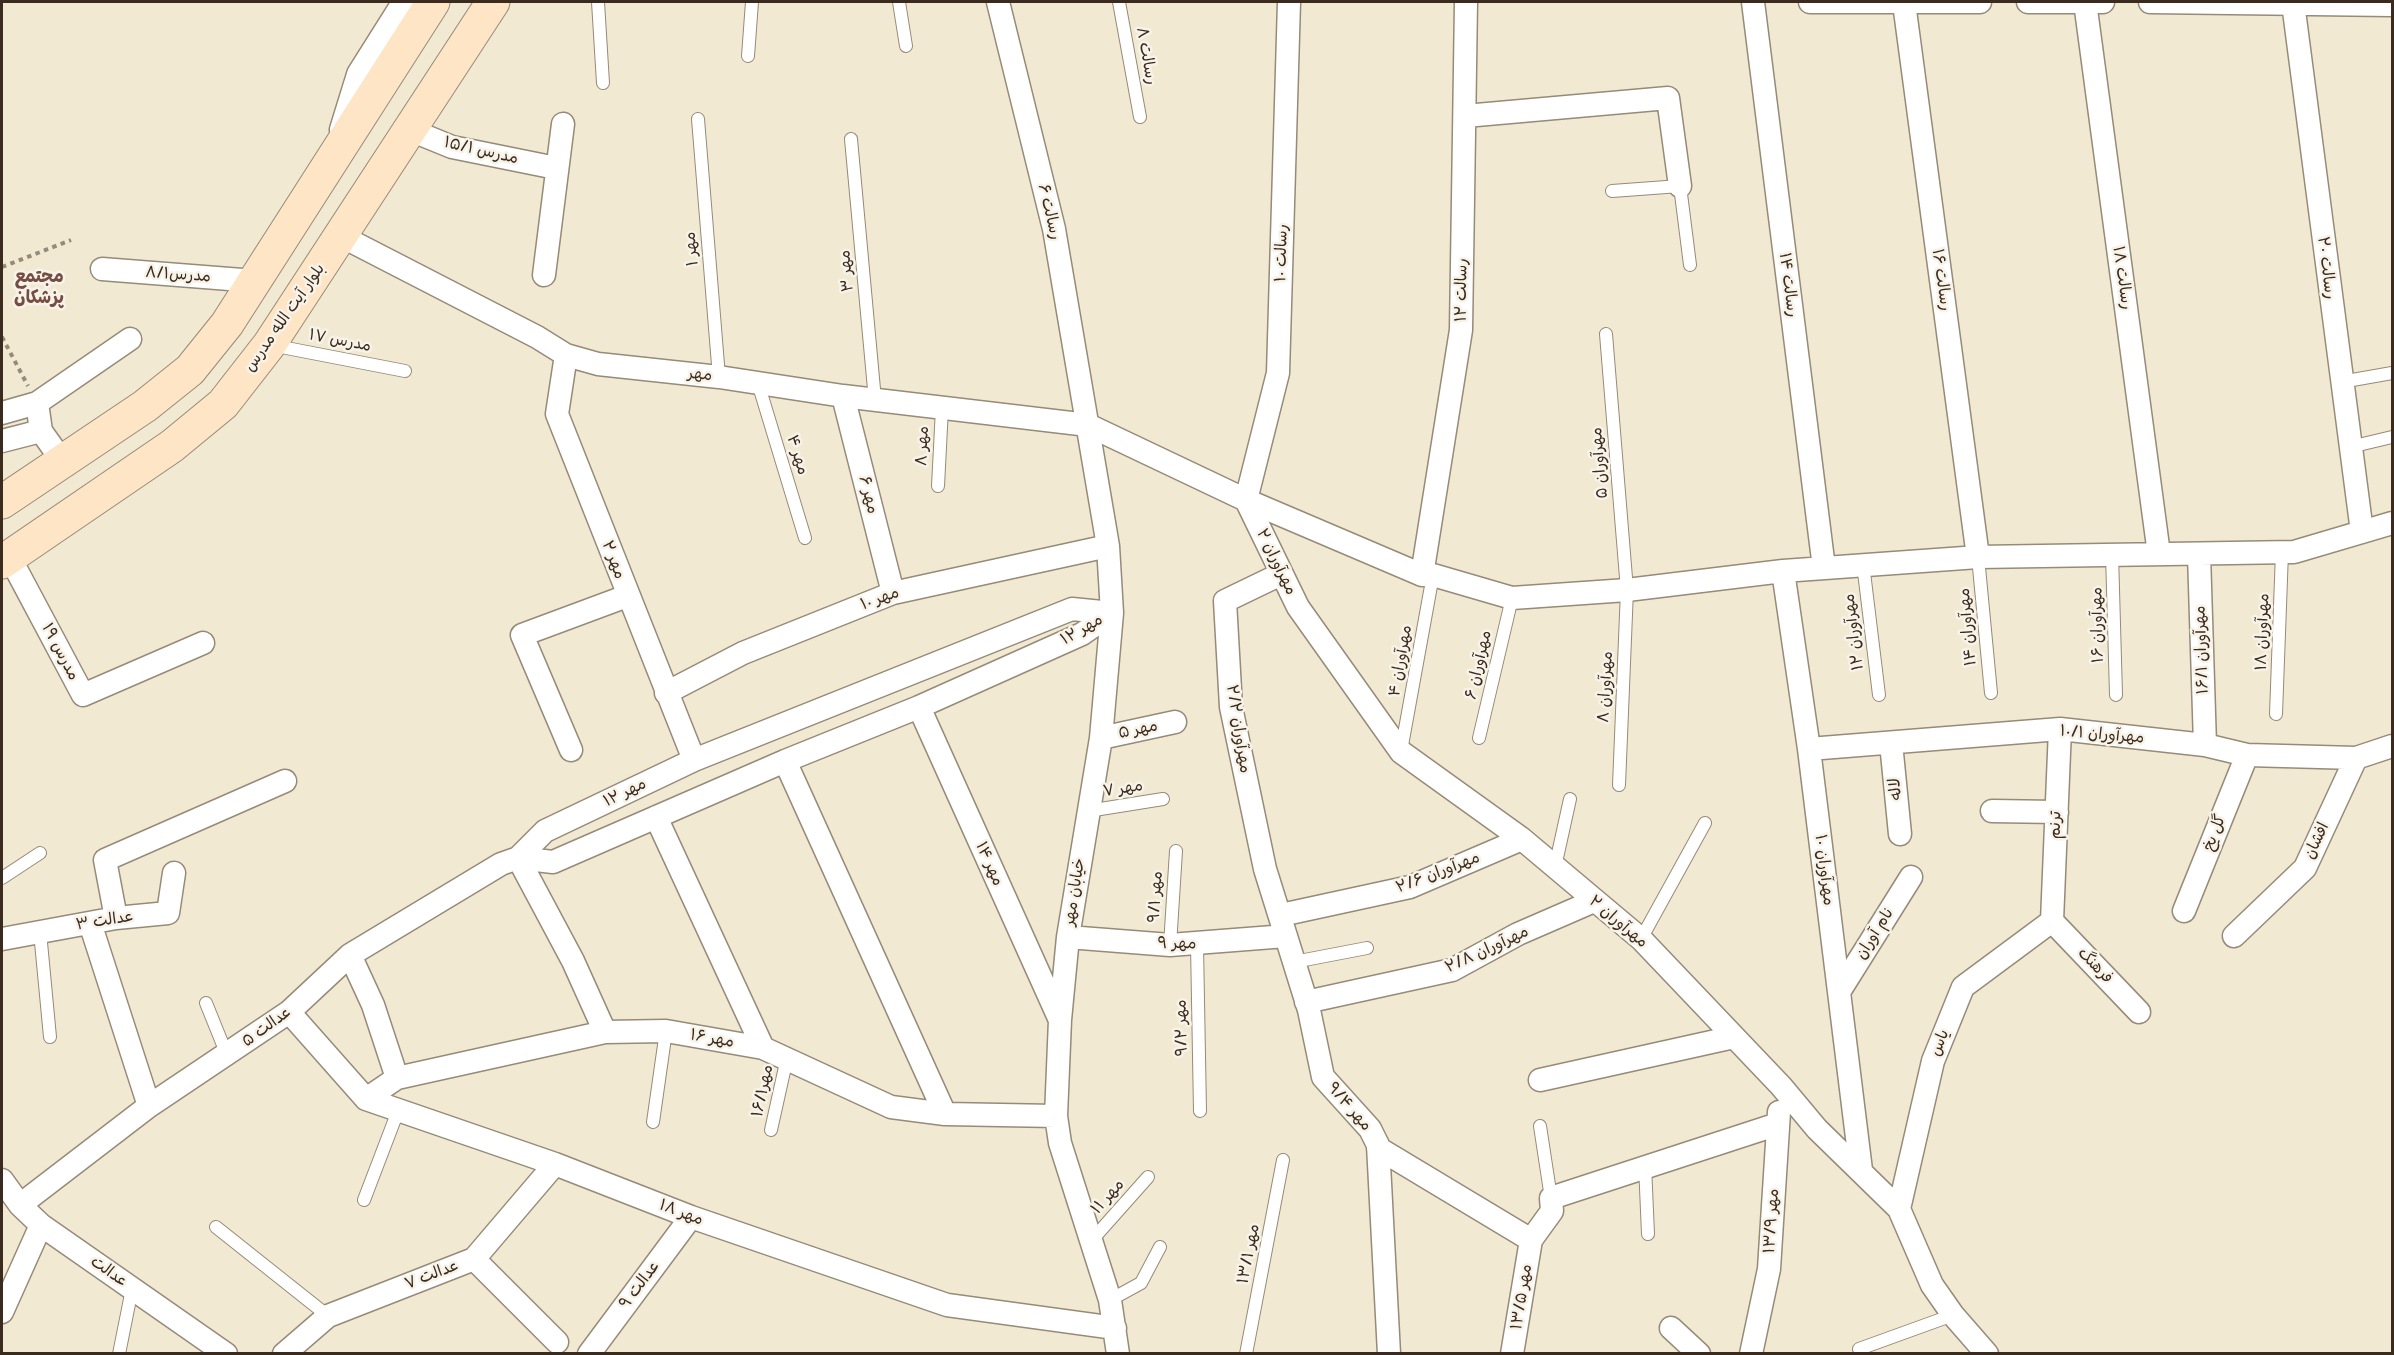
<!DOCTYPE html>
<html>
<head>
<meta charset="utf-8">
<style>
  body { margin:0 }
  #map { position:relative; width:2394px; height:1355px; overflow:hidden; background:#f2e9d3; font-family:"Balsamiq Sans",sans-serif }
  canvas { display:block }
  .frame { position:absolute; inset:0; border:3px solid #3b2a1e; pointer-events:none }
</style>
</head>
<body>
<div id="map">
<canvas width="2394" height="1355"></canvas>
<div class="frame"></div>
</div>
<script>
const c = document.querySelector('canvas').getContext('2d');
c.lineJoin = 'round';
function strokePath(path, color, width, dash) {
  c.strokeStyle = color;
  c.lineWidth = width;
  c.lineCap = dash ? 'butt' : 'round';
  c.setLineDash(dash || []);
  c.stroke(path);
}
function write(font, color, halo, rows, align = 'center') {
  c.font = font + ' "Balsamiq Sans","Playpen Sans Arabic",sans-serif';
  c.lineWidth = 5;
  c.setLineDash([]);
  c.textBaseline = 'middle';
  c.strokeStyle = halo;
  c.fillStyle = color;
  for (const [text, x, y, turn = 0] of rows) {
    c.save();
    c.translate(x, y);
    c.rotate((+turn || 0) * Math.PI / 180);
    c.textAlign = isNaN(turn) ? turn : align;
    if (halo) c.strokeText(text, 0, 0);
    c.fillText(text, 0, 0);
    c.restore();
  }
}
const path = new Path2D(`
  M2,267L71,240
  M2,337L28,386`);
const service = new Path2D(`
  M598,2L603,83
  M899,2L906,46
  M1119,2L1140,117
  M748,56L752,2
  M698,119L719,377
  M851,139L875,400
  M1612,191L1680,186L1690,265
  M1606,334L1627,590L1619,785
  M271,345L405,371
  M2341,382L2392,373
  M758,383L805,538
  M2350,447L2392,437
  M938,486L942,408
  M2112,554L2116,695
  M1978,557L1991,693
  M1863,564L1879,695
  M2276,714L2282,552
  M1479,738L1512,598
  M1401,751L1433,575
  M1088,811L1163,799
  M1555,867L1570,799
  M2,878L40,853
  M40,932L50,1037
  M1641,939L1705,823
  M1170,945L1176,851
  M1197,945L1200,1111
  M1294,962L1367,948
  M206,1003L227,1055
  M653,1122L666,1031
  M1540,1126L1551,1198
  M771,1130L787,1058
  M1645,1165L1648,1234
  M364,1200L398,1111
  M216,1227L328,1316
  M1092,1240L1148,1177
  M1110,1300L1141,1283L1160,1247
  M1859,1349L1953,1315
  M119,1354L132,1289
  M1246,1354L1283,1160`);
const minor = new Path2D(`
  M998,2L1054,229L1108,546L1112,613L1101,738L1068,937L1060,1020L1056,1116L1060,1143L1110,1300L1118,1354
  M1289,2L1278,373L1246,500L1298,607L1401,752L1522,839L1641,939L1781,1086L1817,1129L1899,1209L1932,1285L1953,1315L1987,1354
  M1753,2L1824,568
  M1810,2H1980
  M2028,2H2103
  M2085,2L2159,554
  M2150,2L2392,5
  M1904,3L1978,557
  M2293,3L2362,532
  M1465,116L1668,98L1680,186
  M408,129L452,147L556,168
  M341,236L537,337L566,355L598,364L719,377L843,396L1088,425L1246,500L1422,575H1433L1512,598L1627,590L1783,571L1978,557L2294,552L2392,523
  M102,269L255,281
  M544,275L563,124
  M566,355L557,414L694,760
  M843,396L893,593
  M37,403L41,431L63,462
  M2,413L37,403L130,339
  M2,441L41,431
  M2199,554L2205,745
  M9,556L83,695L203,643
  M1783,571L1809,749L1861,1170
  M1281,574L1225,601L1231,707L1265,869L1309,1010L1323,1077L1370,1129L1378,1145L1389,1354
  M1422,575L1461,330L1466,2
  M666,693L743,653L893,593L1108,546
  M919,707L1059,1018
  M1101,738L1175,722
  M1891,743L1900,834
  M1809,749L2060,729L2205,745L2247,755L2356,758L2392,746
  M571,750L522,635L627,596
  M785,761L945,1114
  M1992,811L2057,812
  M656,817L763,1048
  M518,858L553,862L785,761L919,707L1082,634L1112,613
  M518,858L573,961L605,1032
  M2184,911L2247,755
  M1281,915L1410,887L1522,839
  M116,918L105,860L285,781
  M2052,921L2060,729
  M2052,921L2139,1012
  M90,923L149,1106
  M2234,936L2305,868L2356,758
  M1068,937L1170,945L1286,936
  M2,939L116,918L168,913L174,873
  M350,955L373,1005L397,1078
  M1839,992L1911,877
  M1306,1002L1452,970L1518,934L1594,901
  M289,1012L366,1099L555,1164L691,1217L947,1305L1115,1328
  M1540,1080L1734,1037
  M366,1099L397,1078L605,1032L666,1031L763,1048L891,1107L945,1114L1056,1116
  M1378,1148L1531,1240
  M2,1180L20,1205L41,1225L226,1354
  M20,1205L149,1106L289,1012L350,955L501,864L518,858L545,831L694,760L1072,609L1112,613
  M1899,1209L1933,1061L1963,987L2052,921
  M474,1259L557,1342
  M2,1312L41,1225
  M1671,1328L1699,1354
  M284,1354L328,1316L474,1259L555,1164
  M589,1354L691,1217
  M1512,1354L1531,1240L1552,1211L1551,1198L1778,1124
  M1751,1354L1769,1269L1779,1112`);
const tertiary = new Path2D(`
  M344,130L361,75L407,2`);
const secondary = new Path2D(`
  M2,502L145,406L190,370L227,324L433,2
  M2,562L172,446L223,404L269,345L493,2`);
const streetNames = [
  ["رسالت ۸",1146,56,80],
  ["مدرس ۱۵/۱",481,151,13],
  ["رسالت ۶",1049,212,77],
  ["مهر ۱",692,249,-95],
  ["رسالت ۱۰",1282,253,-88],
  ["رسالت ۲۰",2326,268,83],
  ["مهر ۳",847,271,-95],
  ["مدرس۸/۱",178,275,4],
  ["رسالت ۱۸",2122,278,82],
  ["رسالت ۱۶",1941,280,82],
  ["رسالت ۱۴",1788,285,83],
  ["رسالت ۱۲",1462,290,-89],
  ["بلوار آیت الله مدرس",285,318,-55],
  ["مدرس ۱۷",340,341,11],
  ["مهر",700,375,6],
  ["مهر ۸",923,446,-87],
  ["مهر ۴",797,455,73],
  ["مهرآوران ۵",1600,463,-95],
  ["مهر ۶",868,495,76],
  ["مهر ۲",613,560,69],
  ["مهرآوران ۲",1276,562,64],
  ["مهر ۱۰",880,599,-20],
  ["مهرآوران ۱۶",2098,625,-91],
  ["۱۴ مهرآوران",1968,627,-95],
  ["مهر ۱۲",1082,630,-30],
  ["مهرآوران ۱۲",1854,632,-97],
  ["مهرآوران ۱۸",2263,632,-88],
  ["مهرآوران ۱۶/۱",2202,650,-92],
  ["مدرس ۱۹",60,652,62],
  ["مهرآوران ۴",1401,661,-80],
  ["مهرآوران ۶",1479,665,-77],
  ["مهرآوران ۸",1606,687,-87],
  ["مهرآوران ۲/۲",1238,729,81],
  ["مهر ۵",1138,730,-12],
  ["مهرآوران ۱۰/۱",2102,735,5],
  ["مهر ۷",1123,789,-9],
  ["لاله",1896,789,-96],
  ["مهر ۱۲",625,793,-26],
  ["ترنم",2056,825,-88],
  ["گل یخ",2215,833,-68],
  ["افشان",2317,841,-65],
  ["مهر ۱۴",989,864,66],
  ["مهرآوران ۱۰",1824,870,83],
  ["مهرآوران ۲/۶",1438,873,-21],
  ["خیابان مهر",1075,892,-81],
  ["مهر ۹/۱",1156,897,-86],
  ["عدالت ۳",105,921,-9],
  ["مهرآوران ۲",1618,922,40],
  ["نام آوران",1875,934,-58],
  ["مهر ۹",1177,944,1],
  ["مهرآوران ۲/۸",1487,950,-25],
  ["فرهنگ",2095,966,46],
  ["عدالت ۵",267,1027,-36],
  ["مهر ۹/۲",1182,1028,-91],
  ["مهر ۱۶",712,1039,10],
  ["یاس",1940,1043,-68],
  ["مهر۱۶/۱",763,1091,-78],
  ["مهر ۹/۴",1349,1107,49],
  ["مهر ۱۱",1108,1197,-48],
  ["مهر ۱۸",681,1213,21],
  ["مهر ۱۳/۹",1772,1221,-86],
  ["مهر ۱۳/۱",1249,1254,-79],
  ["عدالت",109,1272,35],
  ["عدالت ۷",432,1275,-21],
  ["عدالت ۹",640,1285,-53],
  ["مهر ۱۳/۵",1522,1297,-81]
];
const neighbourhoodNames = [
  ["مجتمع",39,277],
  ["پزشکان",39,298]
];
strokePath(service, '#968a78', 14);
strokePath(minor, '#968a78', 25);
strokePath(tertiary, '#968a78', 31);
strokePath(secondary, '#968a78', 35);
strokePath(path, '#968a78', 4, [4.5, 4.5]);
strokePath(service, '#fff', 12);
strokePath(minor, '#fff', 22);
strokePath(tertiary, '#fff', 28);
strokePath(secondary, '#fde5c5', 33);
write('16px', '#3b2a1e', '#f7f3e8', streetNames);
write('bold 18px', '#744d44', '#f7f3e8', neighbourhoodNames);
</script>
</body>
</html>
